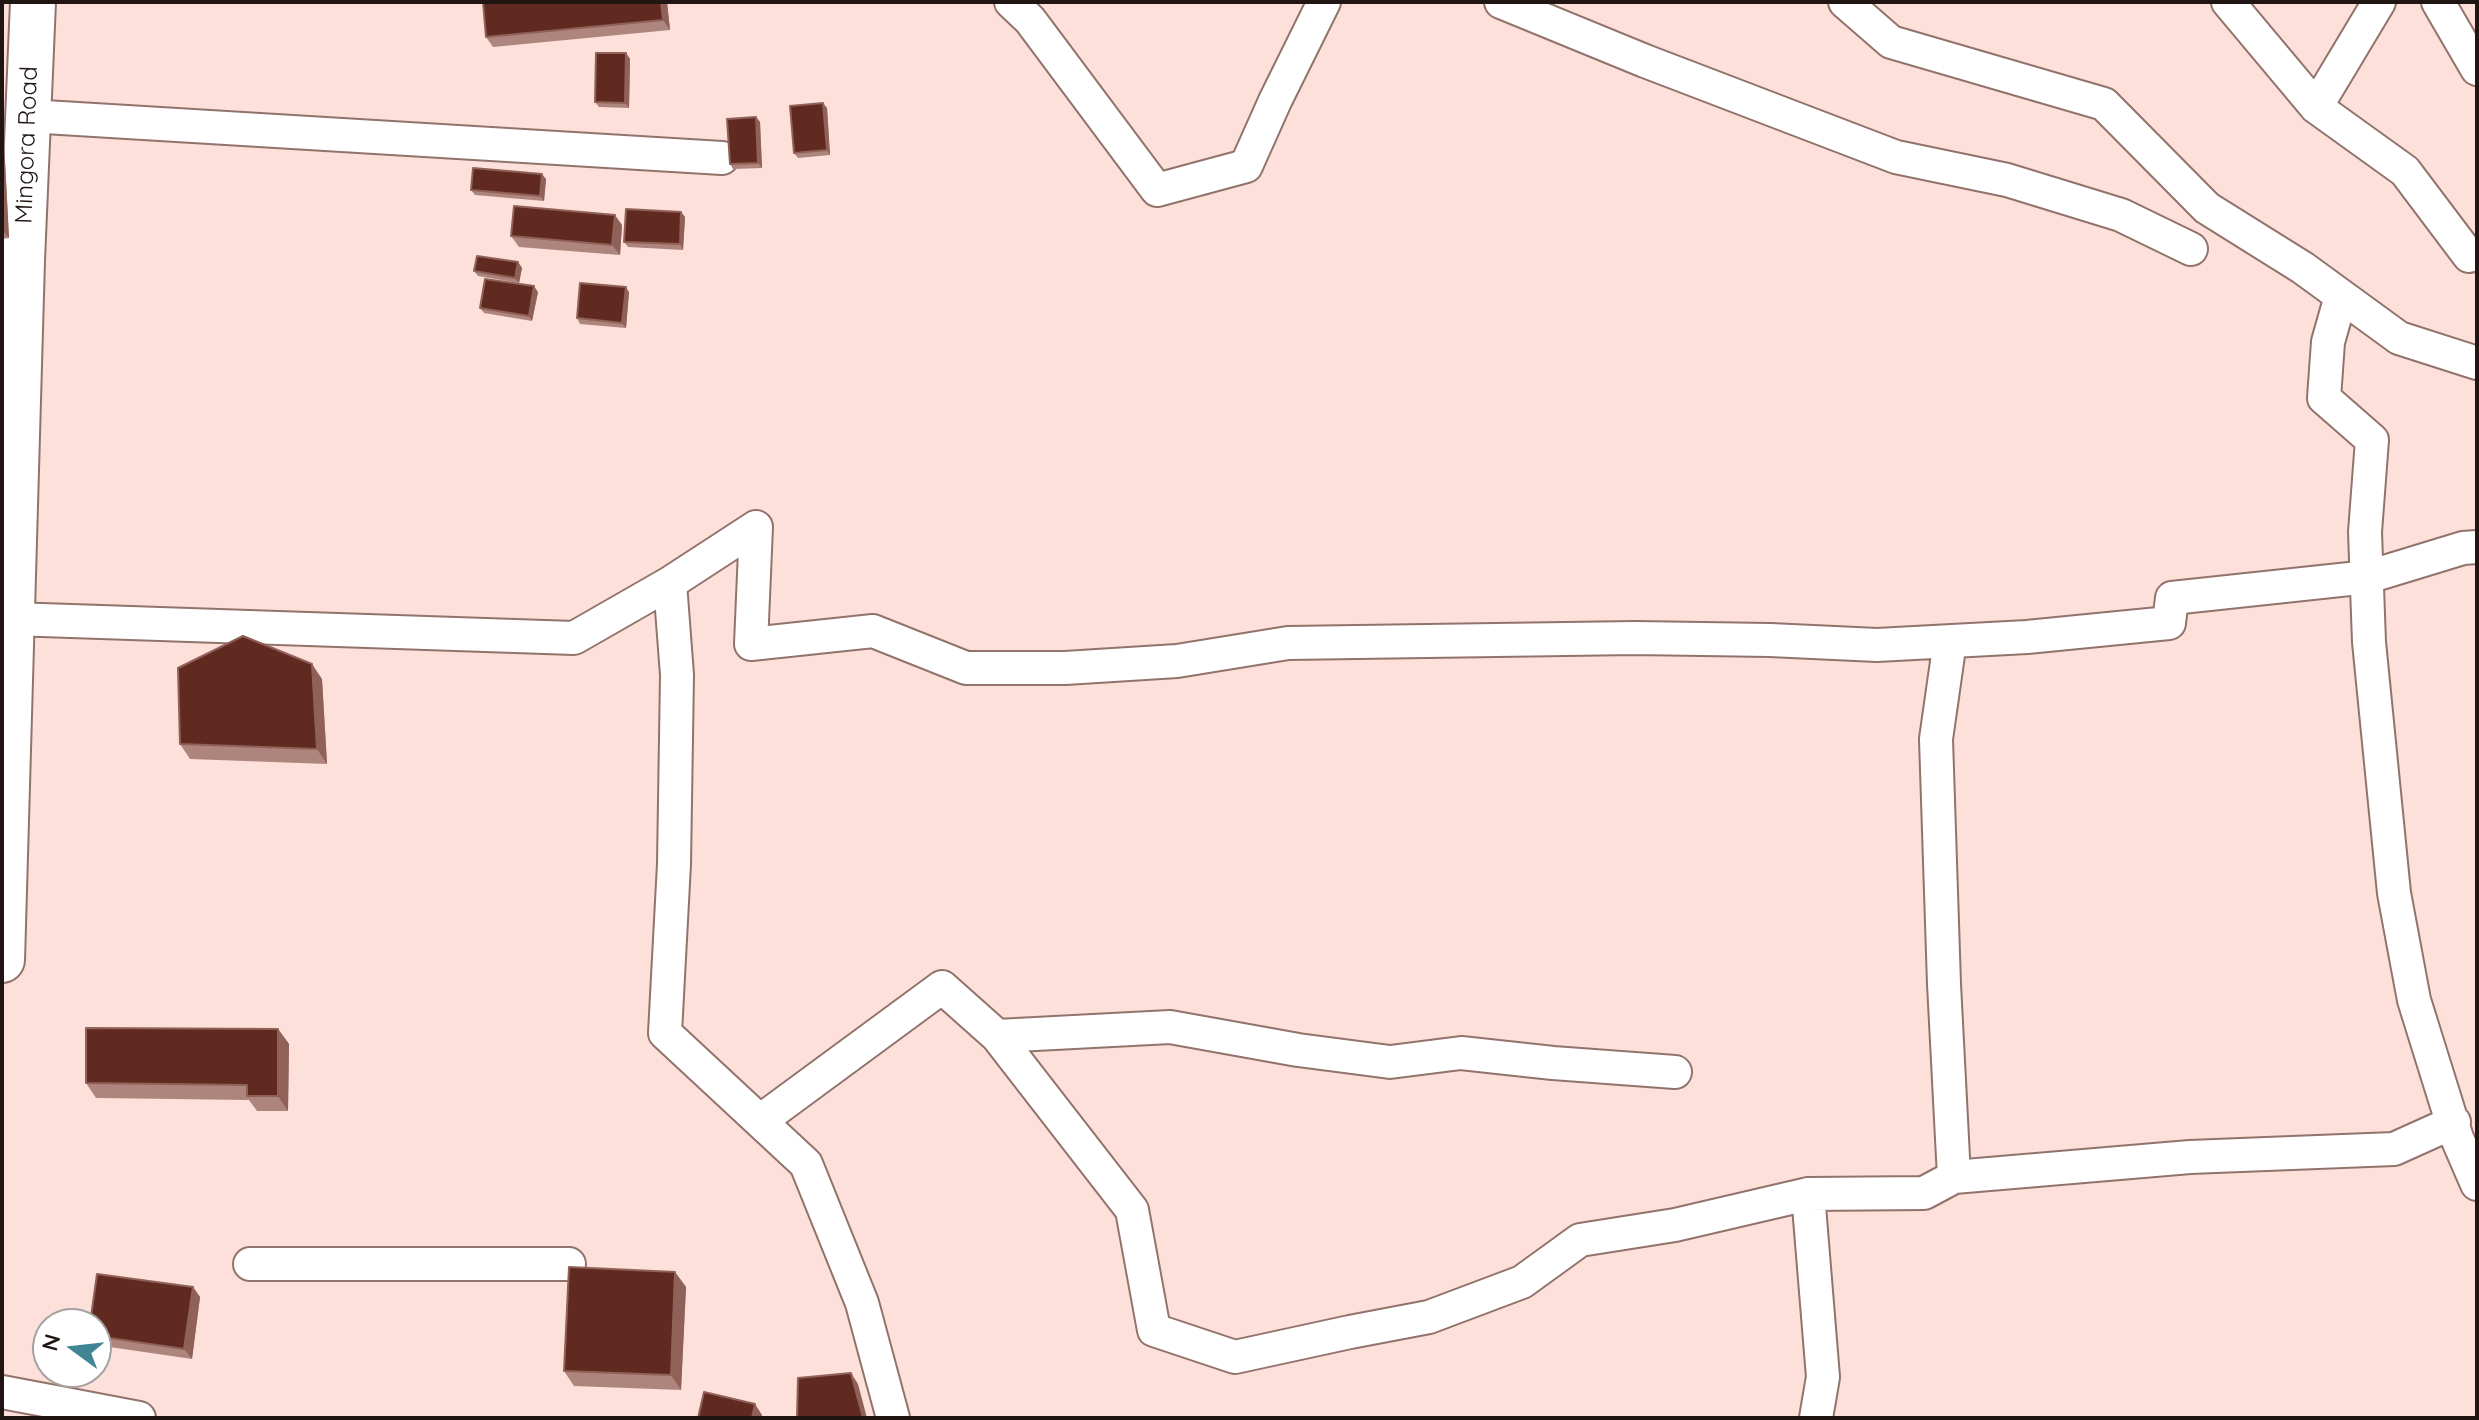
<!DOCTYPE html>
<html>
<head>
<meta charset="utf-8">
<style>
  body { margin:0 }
  #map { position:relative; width:2479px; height:1420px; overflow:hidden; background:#fde0da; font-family:Quicksand,sans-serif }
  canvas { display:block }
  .frame { position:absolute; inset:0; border:4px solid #211513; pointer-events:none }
  .north { position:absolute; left:32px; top:1308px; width:80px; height:80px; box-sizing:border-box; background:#fff; border:2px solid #a6a1a1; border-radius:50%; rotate:285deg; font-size:22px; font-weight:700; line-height:32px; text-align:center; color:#211513 }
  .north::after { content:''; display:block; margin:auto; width:28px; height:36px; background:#418594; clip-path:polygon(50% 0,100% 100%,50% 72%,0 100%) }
</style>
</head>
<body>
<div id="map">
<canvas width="2479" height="1420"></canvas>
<div class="frame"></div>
<div class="north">N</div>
</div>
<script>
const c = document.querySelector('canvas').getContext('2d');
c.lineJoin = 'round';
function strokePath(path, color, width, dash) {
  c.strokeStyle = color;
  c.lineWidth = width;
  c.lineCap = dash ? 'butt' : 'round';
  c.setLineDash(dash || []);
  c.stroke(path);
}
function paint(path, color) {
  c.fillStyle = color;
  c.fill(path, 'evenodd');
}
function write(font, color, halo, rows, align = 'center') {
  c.font = font + ' Quicksand,sans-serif';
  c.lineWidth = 8;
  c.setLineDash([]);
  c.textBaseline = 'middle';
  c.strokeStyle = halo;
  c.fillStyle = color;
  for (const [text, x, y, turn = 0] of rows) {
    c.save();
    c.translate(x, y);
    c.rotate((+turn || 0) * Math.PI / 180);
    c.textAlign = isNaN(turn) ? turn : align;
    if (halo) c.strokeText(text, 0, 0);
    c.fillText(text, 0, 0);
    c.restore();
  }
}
const street = new Path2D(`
  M1011,2L1030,20L1157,190L1246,166L1275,101L1324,2
  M1501,2L1645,61L1896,157L2007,180L2121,215L2191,249
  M1845,2L1891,42L2104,104L2207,208L2303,268L2399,338L2477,363
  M2228,2L2316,107L2405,171L2469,256
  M2438,2L2477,69
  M2316,107L2379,2
  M28,116L722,158
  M2341,296L2328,342L2324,398L2372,440L2365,532L2369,642L2394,893L2414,1000L2457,1138L2477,1184
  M756,527L751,644L873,631L966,668H1065L1177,661L1288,643L1635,638L1770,640L1877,645L2027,637L2169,623L2172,598L2368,577L2463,548L2477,547
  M670,583L677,675L674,864L665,1033L806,1164L862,1303L893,1418
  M12,619L574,638L670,583L756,527
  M1950,641L1936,739L1944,984L1954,1177
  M997,1036L1170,1027L1298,1050L1390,1062L1461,1053L1553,1063L1675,1072
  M760,1121L942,987L997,1036L1132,1210L1154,1330L1235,1357L1350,1332L1429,1317L1522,1282L1580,1240L1675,1225L1808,1194L1924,1193L1954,1177L2190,1157L2394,1149L2454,1122
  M1808,1194L1823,1377L1816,1418
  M250,1264H569
  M2,1392L139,1418`);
const primary = new Path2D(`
  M2,960L22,260L33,2`);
const wall = new Path2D(`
  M483,2H667L670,30L493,47L486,37Z
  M626,53L630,59L629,108L599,107L595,102Z
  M2,103L9,238L2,239Z
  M827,108L830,155L798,158L794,153Z
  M756,117L760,122L762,168L733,169L730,164Z
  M546,179L544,201L475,195L471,190Z
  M681,212L685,217L683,250L628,247L624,242Z
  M622,225L620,255L519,247L511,236Z
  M518,262L522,268L519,283L478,276L474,271Z
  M538,292L532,321L484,313L480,308Z
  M629,292L626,328L580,324L577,318Z
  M322,679L327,764L190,759L180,744Z
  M278,1029L289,1044L288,1111H257L249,1100L96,1098L86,1083Z
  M675,1272L686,1287L681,1390L574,1386L564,1371Z
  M193,1287L200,1297L192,1359L96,1345V1324Z`);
const shadedWall = new Path2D(`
  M661,2H667L670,30L663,20Z
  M626,53L630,59L629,108L625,103Z
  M2,103L9,238L2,229Z
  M823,103L827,108L830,155L827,150Z
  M756,117L760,122L762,168L758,163Z
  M542,174L546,179L544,201L540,196Z
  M681,212L685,217L683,250L680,244Z
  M615,215L622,225L620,255L612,245Z
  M518,262L522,268L519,283L515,278Z
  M534,286L538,292L532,321L529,316Z
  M626,287L629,292L626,328L622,323Z
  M312,664L322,679L327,764L317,749Z
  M278,1029L289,1044L288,1111L278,1096Z
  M675,1272L686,1287L681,1390L671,1375Z
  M193,1287L200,1297L192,1359L184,1349Z
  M851,1373L858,1384L867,1418H863Z
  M755,1404L762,1415L761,1418H752Z`);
const building = new Path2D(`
  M483,2H661L663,20L486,37Z
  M596,53H626L625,103L595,102Z
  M823,103L827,150L794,153L790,106Z
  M756,117L758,163L730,164L727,119Z
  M473,168L542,174L540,196L471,190Z
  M514,206L615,215L612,245L511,236Z
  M626,209L681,212L680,244L624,242Z
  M477,256L518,262L515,278L474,271Z
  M485,279L534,286L529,316L480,308Z
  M580,283L626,287L622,323L577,318Z
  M243,636L312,664L317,749L180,744L178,668Z
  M86,1028L278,1029V1096H247V1085L86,1083Z
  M569,1267L675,1272L671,1375L564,1371Z
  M97,1274L193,1287L184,1349L96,1336V1324H90Z
  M851,1373L863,1418H797L798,1378Z
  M704,1392L755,1404L752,1418H698Z`);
const streetNames = [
  ["Mingora Road",27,145,-88]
];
strokePath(street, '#92736c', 36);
strokePath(primary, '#92736c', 48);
strokePath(street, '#fff', 32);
strokePath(primary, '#fff', 44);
paint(wall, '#ae857d');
paint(shadedWall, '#8f6158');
paint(building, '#602a20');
strokePath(building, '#8f6158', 2);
write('24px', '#211513', '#fff', streetNames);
</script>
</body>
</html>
